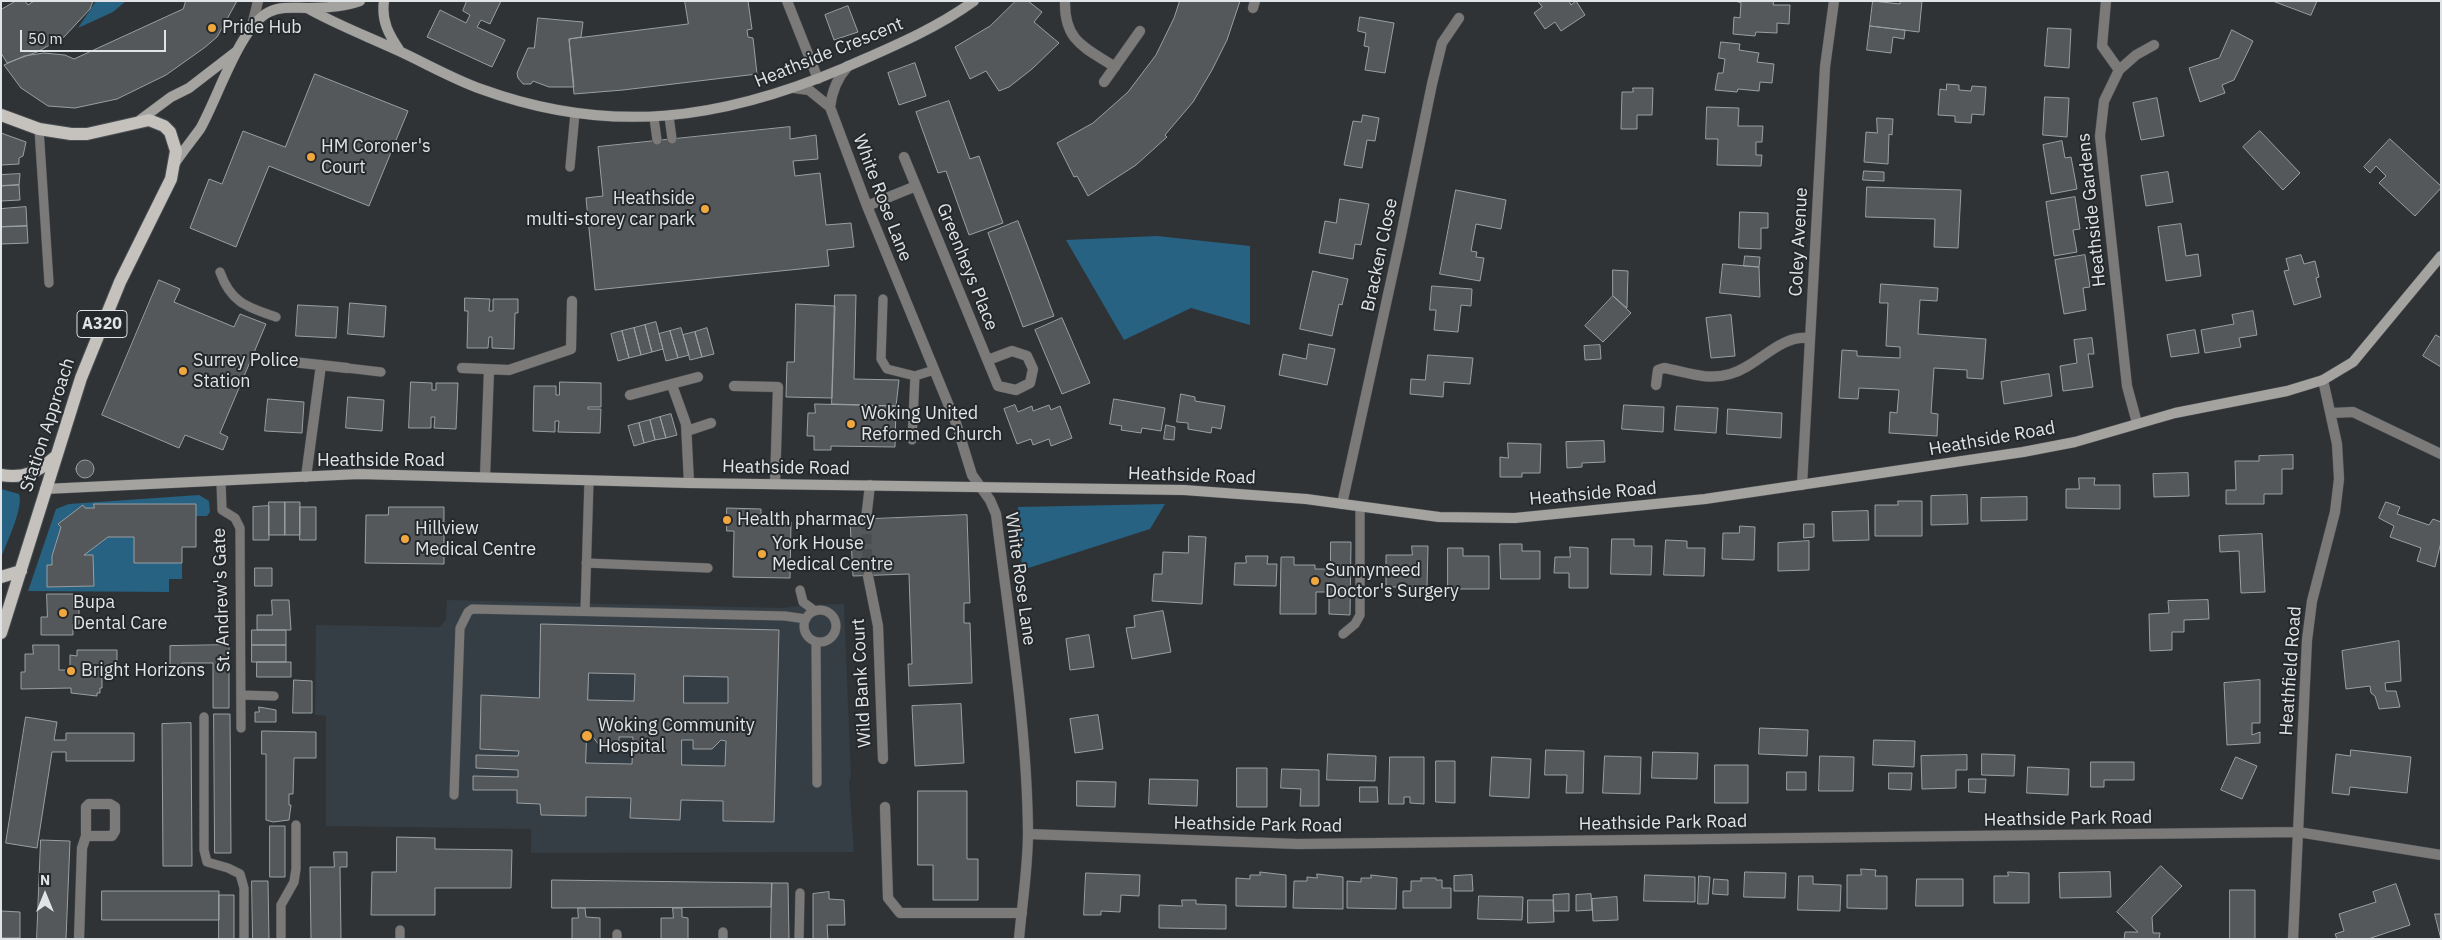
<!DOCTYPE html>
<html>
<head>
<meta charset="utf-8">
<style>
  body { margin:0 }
  #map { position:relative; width:2442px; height:940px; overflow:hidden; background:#2f3336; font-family:"IBM Plex Sans",sans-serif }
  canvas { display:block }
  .frame { position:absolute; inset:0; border:2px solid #e1e4e6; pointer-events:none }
  .north { position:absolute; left:20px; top:870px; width:50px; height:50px; -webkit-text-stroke:4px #25292c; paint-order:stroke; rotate:0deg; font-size:14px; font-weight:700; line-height:20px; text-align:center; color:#e1e4e6 }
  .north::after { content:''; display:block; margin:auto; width:18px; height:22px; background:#e1e4e6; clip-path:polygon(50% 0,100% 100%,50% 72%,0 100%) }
  .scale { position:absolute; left:20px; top:30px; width:146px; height:22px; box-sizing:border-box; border:2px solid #e1e4e6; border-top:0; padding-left:6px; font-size:15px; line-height:18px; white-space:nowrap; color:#e1e4e6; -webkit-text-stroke:4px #25292c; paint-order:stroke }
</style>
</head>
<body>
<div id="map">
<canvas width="2442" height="940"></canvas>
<div class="frame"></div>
<div class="north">N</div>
<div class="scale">50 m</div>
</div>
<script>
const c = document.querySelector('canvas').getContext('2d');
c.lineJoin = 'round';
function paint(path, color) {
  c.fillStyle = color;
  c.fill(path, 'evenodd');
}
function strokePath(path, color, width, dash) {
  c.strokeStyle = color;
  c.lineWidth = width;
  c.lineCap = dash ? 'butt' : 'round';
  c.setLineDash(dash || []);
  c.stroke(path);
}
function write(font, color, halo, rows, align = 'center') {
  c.font = font + ' "IBM Plex Sans",sans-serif';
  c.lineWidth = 4;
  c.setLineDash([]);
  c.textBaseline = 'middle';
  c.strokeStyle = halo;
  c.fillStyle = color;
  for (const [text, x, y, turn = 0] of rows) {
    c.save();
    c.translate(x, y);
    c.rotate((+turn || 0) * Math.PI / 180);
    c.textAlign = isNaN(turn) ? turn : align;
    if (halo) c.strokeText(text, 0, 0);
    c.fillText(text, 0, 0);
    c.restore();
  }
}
const built = new Path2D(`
  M447,600L783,608L805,605L844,604L851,777L849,781L854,852L531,853V829L326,826V716L315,715L316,625L440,627L446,619Z`);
const green = new Path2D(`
  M96,1H126L113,12L78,28Z
  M1157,236L1250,246V325L1191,308L1124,340L1066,240Z
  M1,489L19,494C24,507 6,544 1,558Z
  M199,495L209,501L210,512L207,516H196V504H94V508H85L83,505L59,524L61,527L52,556V565L47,566V587L93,586V555H84L108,537H134V563H182V579H169V592L28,591L56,509L69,504Z
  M1165,504L1150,529L1022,570L1018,507Z`);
const building = new Path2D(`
  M16,1H25L28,5L34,1H93L90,9L64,37L37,52L7,63L1,53V10Z
  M186,1H237L217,37L204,48L166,75L117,99L75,108L48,106L21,88L4,65L24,56L44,53L65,55L74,59L183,9Z
  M467,1H501L490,24L481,20L477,27L505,40L492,67L427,37L440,10L466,23L470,15L463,11Z
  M685,1H748L752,29L747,30L748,37L753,38L757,74L623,90L574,94L569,39L688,24Z
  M1016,1H1028L1042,12L1034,22L1059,43L1032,69L1009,87L999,91L986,71L970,79L955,47L990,26Z
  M1180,1H1240L1227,40L1212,70L1193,102L1165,135L1167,137L1136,165L1088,196L1077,176L1074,177L1057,143L1093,123L1128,92L1156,55L1174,18Z
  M1538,1H1569L1571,5L1576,1L1585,15L1561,31L1555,22L1545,29L1534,13L1542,7Z
  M1735,1H1774L1773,5H1790L1789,24L1777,23V33L1756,32L1755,36L1733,34L1734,17L1740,18L1741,3Z
  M1873,1L1900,4V1H1922L1919,32L1870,26Z
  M2273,1H2317L2311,15Z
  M848,6L858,32L834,40L825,15Z
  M1360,17L1394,23L1385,73L1365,70L1369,47L1364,46L1366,33L1358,31Z
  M538,18L583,22L581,37L569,39L574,87H549L533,81L531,84H523L518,78L517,73L528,48H534Z
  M1870,26L1905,30L1904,39L1893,37L1891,53L1867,50Z
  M2048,28L2071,29L2069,68L2045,66Z
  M2232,30L2253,41L2234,80L2222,85L2225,93L2200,102L2189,68L2219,58Z
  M1721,42L1740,44L1739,50L1759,53L1757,62L1774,64L1772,83L1760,82L1759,91L1738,89L1737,92L1715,90L1718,73H1723L1725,59L1719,58Z
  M915,63L926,96L899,105L888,73Z
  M315,74L408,111L369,206L269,166L236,247L190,228L209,179L222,184L243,131L285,147Z
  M1947,84L1959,85V90L1971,91L1972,86L1986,87L1984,115L1972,114L1971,123L1955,122V116L1938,115L1940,89L1946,90Z
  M1633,88H1653L1652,115H1637V129H1621L1622,92H1633Z
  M2045,97L2069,98L2067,137L2043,135Z
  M2157,98L2164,136L2141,140L2133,103Z
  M949,101L970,159L979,156L1003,223L969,235L946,171L938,173L916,112Z
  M1707,107L1739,108L1738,126H1763L1762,142H1756V155H1762L1761,166L1717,165L1718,139H1706Z
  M1363,115L1379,118L1375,141L1367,140L1362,168L1344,165L1353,121L1361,122Z
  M1877,118L1893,119L1892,135L1889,134L1888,164L1864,162L1866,132L1877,133Z
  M790,127V139L816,135L818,159L793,161L795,176L820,173L826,225L851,223L854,247L827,250L829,266L595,290L586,198L603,196L598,147Z
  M2260,131L2300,173L2283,190L2243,147Z
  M1,133L26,142L23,156L19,158V164L1,165Z
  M2390,139L2441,186V188L2415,216L2379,183L2386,176L2376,166L2370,173L2364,167Z
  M2062,141L2065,158L2071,157L2077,189L2051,194L2043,145Z
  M1864,171L1884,172V181L1863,180Z
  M2168,172L2173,202L2146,206L2141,176Z
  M20,174L19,185L1,186V175Z
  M19,185L20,200L1,201V186Z
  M1867,187L1961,190L1958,248L1934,247L1935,219L1866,217Z
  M1456,190L1506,200L1501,229L1476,224L1471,251L1477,252L1476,257L1484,258L1480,281L1440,274Z
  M2075,197L2080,229L2073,230L2077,252L2054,256L2046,202Z
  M1340,199L1369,204L1361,245L1355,244L1353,259L1319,253L1325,221L1336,223Z
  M26,207L27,226L1,227V209Z
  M1740,212L1768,213V228H1761V249L1739,248Z
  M1018,221L1054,316L1023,327L988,233Z
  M2181,224L2186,256L2198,254L2201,276L2166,281L2158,227Z
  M27,226L28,243L1,244V227Z
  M2085,255L2090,287L2083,288L2086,310L2064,314L2055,260Z
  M2301,255L2304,264L2315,261L2319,277L2316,278L2321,297L2294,305L2284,271L2289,270L2286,259Z
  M1745,256L1760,257L1759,267L1744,266Z
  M1723,264L1759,267L1760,297L1720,293Z
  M1613,270L1628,271L1627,308L1613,296Z
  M1313,271L1348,279L1342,305L1339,304L1332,336L1300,329Z
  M159,280L180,289L174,302L234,327L240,314L266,324L220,433L228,437L223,450L185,435L179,448L102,415Z
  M1881,284L1938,288L1937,301L1920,300L1918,334L1986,339L1983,379L1967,378V370L1934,368L1931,413L1938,414L1937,436L1889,433L1890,412L1897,413L1899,390L1859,388L1858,399L1839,398L1842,350L1857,351V356L1900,358V347L1886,346L1888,303H1880Z
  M1432,286L1472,289L1471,306L1461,305L1458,332L1434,330L1436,310H1430Z
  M835,295H856L854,379L899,380L896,406L832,404Z
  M1613,296L1631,313L1603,342L1585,326Z
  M465,298L490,299L489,311H493V299H518V313H515L514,349L492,348V337H489L488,348H467L468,311H465Z
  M350,303L386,306L384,337L348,334Z
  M796,304L835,306L832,398L786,397L787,362H794Z
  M298,305L338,307L336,338L296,336Z
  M2253,311L2257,335L2239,338L2241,347L2205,353L2201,330L2234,324L2232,315Z
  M1731,315L1735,356L1711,358L1706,318Z
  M1062,318L1090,383L1062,394L1035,330Z
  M656,322L663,349L652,352L645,325Z
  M645,325L652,352L641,355L634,328Z
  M634,328L641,355L629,358L622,331Z
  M681,328L689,355L678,358L670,331Z
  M707,328L714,354L702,357L695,332Z
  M2195,330L2199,353L2171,357L2167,335Z
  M622,331L629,358L618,361L611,334Z
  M670,331L678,358L666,361L659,334Z
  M695,332L702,357L690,360L683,335Z
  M2436,335L2441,338V367L2423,356Z
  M2092,338L2094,354H2088L2093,387L2063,391L2060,366L2077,363L2074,340Z
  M1309,344L1335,349L1327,385L1279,375L1283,354L1306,359Z
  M1600,345L1601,359L1585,360L1584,346Z
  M1428,355L1473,358L1470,384L1444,382L1443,397L1410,394L1411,379L1425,380Z
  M2049,374L2052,396L2004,404L2001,382Z
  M411,382L432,383V390H436V383H458L456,429L434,428L435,417H431V428H409Z
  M560,382L601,383V407H588V409H601L600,433L558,432L559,421H555V432L533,431L534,386H556V395H559Z
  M1181,394L1195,397V401L1225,406L1221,429L1212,427L1211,433L1188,429V423L1177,422Z
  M348,397L384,400L382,431L346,428Z
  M268,399L304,402L302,433L265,431Z
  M1114,399L1165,408L1161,431L1142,428L1141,433L1121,430L1122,426L1110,424Z
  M815,404L896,406L895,447L831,446V450H814V436H807L808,413H815Z
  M1015,405L1018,412L1032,406L1033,411L1049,405L1051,410L1060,406L1072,438L1051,446L1049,439L1033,445L1031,439L1017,444L1004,409Z
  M1624,405L1664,407L1663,432L1622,429Z
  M1677,406L1718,408L1716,433L1675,430Z
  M1728,409L1782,413L1781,438L1727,434Z
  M671,414L677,435L666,438L660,417Z
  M660,417L666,438L655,440L650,420Z
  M650,420L655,440L644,443L639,423Z
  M639,423L644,443L634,446L628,426Z
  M1166,425L1175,427L1174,440L1164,439Z
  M1604,441L1605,462L1582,463V467L1567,468L1566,442Z
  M1508,443L1541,444L1540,473H1522V477H1500V457L1508,458Z
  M2293,455V469H2282V494H2264V504H2226V490H2236L2235,461H2259V456Z
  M76 469a9 9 0 1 1 18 0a9 9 0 1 1-18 0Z
  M2188,473L2189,496L2154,497L2153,474Z
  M2079,478H2095L2094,485H2120V509L2066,508V489H2079Z
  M1967,495L1968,524L1931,525V496Z
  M2027,497V520L1981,521V498Z
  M1898,501H1922V536H1875V505H1898Z
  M269,502H285V535H269Z
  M285,502H300V535H285Z
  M2386,502L2400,507L2397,514L2429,525L2433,519L2441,522V542L2435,567L2417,561L2421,548L2390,537L2394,526L2379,518Z
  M94,504H196V547H182V563H134V537H108L84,555H93L94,586L47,587V565H52V556L61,527L58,524L83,505L85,508H94Z
  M269,506V540H253V507Z
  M300,507H316V540H300Z
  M389,507H444V564L365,563L366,515H388Z
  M727,508L761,509V521L791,522L790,578L733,577L734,531H727Z
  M1868,511L1869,540L1833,541L1832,512Z
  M967,515L970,603H964V623H970L972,683L909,686L908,664H912L909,574L853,576L850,520Z
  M1804,524H1814V537L1804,538Z
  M1740,526L1755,527L1754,560L1722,559L1723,533H1739Z
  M2262,534L2265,592L2241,593L2239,551L2220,552L2219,536Z
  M1189,536L1206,537L1202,604L1152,601L1154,574H1162L1163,552L1188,553Z
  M1612,539H1634V546H1652L1651,575L1611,574Z
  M1666,540L1687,541V548H1705L1704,576L1664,575Z
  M1809,541V570L1778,571V543Z
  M1331,542H1351L1350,615L1329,614V592H1316V614H1280L1281,557H1294V565H1315V569H1330Z
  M1500,544H1522V551H1540V579H1501Z
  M1412,546H1428L1427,587H1386V555H1412Z
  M1570,547L1588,548V588H1569V573H1554L1555,557H1570Z
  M1448,548H1463V556H1489V589H1448Z
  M1246,556H1268L1267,564H1277L1276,586L1234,585L1235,563H1246Z
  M255,568H272V586H255Z
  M47,594H73V608H79V624H73V635H41V617H47Z
  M272,600H289L291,630H257V615H272Z
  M2208,600L2209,619L2184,620V632H2172V650L2150,651L2149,614L2169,613L2168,601Z
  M1163,611L1171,652L1132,659L1126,628L1135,627L1134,616Z
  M541,624L779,630L774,822L723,821V801L681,800L680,820L630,818L631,798L586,797V816L541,815L540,804L517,803V790H473V776L518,777V770L476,768V755L518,756L519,751L480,749L481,695L539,698ZM589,673L635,674L634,701L588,700ZM684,676L728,677V703H684ZM587,736H592L600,746H619V737H633L632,764L586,763ZM682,740H693V749H712L721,740L726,741L725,766L682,765Z
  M252,630H286V645H252Z
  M1089,635L1094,667L1070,670L1066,639Z
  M2399,641L2401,681L2385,683L2386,691H2396L2400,707L2379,709L2375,696L2371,693L2370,686L2346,689L2342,651Z
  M33,645H59V670H70V655L77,656V650H117V674H102V688H100V693H97V696L71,693V688L21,689V672H25V654H33Z
  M229,645V708H213V663H182V667H170V646Z
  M252,645H286V662H252Z
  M257,662H291V677H257Z
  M294,680L312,681V713H293Z
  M2260,680V723H2252V735L2260,732V743L2227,745L2224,683Z
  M961,704L964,763L915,766L912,706Z
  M259,707L276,710V722H255V712H259Z
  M214,714H230L231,853H215Z
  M1098,715L1103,749L1075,753L1070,719Z
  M26,717L57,722L54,740H66V733H134V761H66V752H52L37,848L6,843Z
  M191,723L192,866H163L162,724Z
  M1760,728L1808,730L1807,756L1759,754Z
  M262,731L316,732V758H294L293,794H289V805H291L289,820L273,822L266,820V754H262Z
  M1874,740L1915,741L1914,767L1873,765Z
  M1546,750L1584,751L1583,793H1566L1567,775H1545Z
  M2351,750L2411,757L2407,793L2350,787L2349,795L2332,793L2336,754L2350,756Z
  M1653,752L1698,753L1697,779L1652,778Z
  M1328,754L1376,756L1375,781L1327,780Z
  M1982,754L2015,755L2014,776L1982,775Z
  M1967,755V770H1956V788L1922,789L1921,756Z
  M1605,756L1641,757L1640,794L1603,793Z
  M1820,756L1854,757L1853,791H1819Z
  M1390,757H1424V804L1410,803V797H1404V804H1389Z
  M1492,757L1531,759L1529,798L1490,796Z
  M2236,757L2257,766L2242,799L2221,790Z
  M1436,761H1455V803L1436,802Z
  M2091,762H2134V780H2104V787H2091Z
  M1715,765H1748V803H1715Z
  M2028,767L2069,769L2068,795L2027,793Z
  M1237,768H1267V807H1237Z
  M1282,769L1319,770V806H1300L1301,789L1281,788Z
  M1787,772H1806V790H1787Z
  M1889,773H1912L1911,790L1889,789Z
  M1150,779L1198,780L1197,806L1149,804Z
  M1969,779H1986L1985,793L1969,792Z
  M1077,781L1116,782L1115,807L1077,806Z
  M1360,787H1377L1378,802H1360Z
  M918,791H967V859H978V900H933V865H918Z
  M270,826H285V877H270Z
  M397,837L435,838V849L512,850L511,888H435V915H371L372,872H396Z
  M41,840L70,841L66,939H37Z
  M334,852H347V867H340L341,939H311L310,867H334Z
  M2161,866L2182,886L2152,917L2153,933H2160L2159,939H2124L2125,932H2138L2117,912Z
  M1861,869L1876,870L1875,876H1887V909L1847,908V875H1861Z
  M1260,872L1286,875V907L1236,906V878L1250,879V875H1260Z
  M1745,872L1786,873L1785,898L1744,897Z
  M2008,872L2029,873V903H1994V876H2008Z
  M2110,872L2111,897L2060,898L2059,873Z
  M1086,873L1140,875L1139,896L1121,895L1120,912L1101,911V915H1084Z
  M1317,874L1343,877V909L1293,908L1294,881H1307V877L1317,878Z
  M1371,875L1397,878L1396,909L1347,908V881L1361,882V878H1371Z
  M1472,875L1473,891H1454V876Z
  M1645,875L1695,877V902L1644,901Z
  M1699,876L1710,877L1708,904H1698Z
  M1799,876H1813V884L1841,885L1840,911L1798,910Z
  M1421,878H1436V880H1442V888H1451V908H1403V891H1411V881H1421Z
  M1714,879L1728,880V895L1713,894Z
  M1917,879H1963V906H1916Z
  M552,880L772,883L771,907L552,908Z
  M252,881H268L269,939H253Z
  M772,883H788L789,939H771Z
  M2396,884L2410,925L2368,939H2337L2335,934L2344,931L2339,914L2376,902L2373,892Z
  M2230,890H2255V939H2230Z
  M102,891H219V920H102Z
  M829,892V899L844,900L845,925H827L828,939H813V894Z
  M1569,894V911H1554L1553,895Z
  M1591,894L1592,910L1576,911V895Z
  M219,895H234V939H219Z
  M1479,896L1523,897L1522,920L1478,919Z
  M1617,897L1618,920L1593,921L1592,899Z
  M1182,900H1196V904L1226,905V929L1159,928V905L1182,906Z
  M1528,900H1553L1554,922L1528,923Z
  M578,908H585L586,917L600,918V939H572V918H578Z
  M673,908H682V917L688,918V939H661V918H673Z
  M1,911L20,912V938H1Z
  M2435,914H2441V939Z`);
const streetTunnel = new Path2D(`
  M866,519L868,576`);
const lane = new Path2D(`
  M669,116L672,139
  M654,118L657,140
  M39,129L49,283
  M570,167L575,113
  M220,272C231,303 247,307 276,317
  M883,299L881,359L887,369L915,376L912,440
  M347,368L381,372
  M915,376L934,370
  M221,482L222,510L235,518L240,528L241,728
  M586,563L708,568
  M800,590L803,602L815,611
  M804 626a16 16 0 1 1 32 0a16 16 0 1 1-32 0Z
  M585,611L589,481
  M1343,634L1355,624L1360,615V507
  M816,642L817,783
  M241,695L274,696
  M204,717V850L207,862L228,868L240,874L244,888V939
  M454,795L460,628L468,612L472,609L785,616L806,619
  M400,930V939
  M617,934V939
  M281,939V905L294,882L296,869V825
  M723,939V932
  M799,939L800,893`);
const street = new Path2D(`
  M787,1L818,79
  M1065,1C1064,42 1086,48 1115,67
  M2106,1L2102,46L2119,70L2104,101L2100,136L2127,386L2137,423
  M1253,8L1255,1
  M252,26L258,1
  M2119,70L2136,55L2154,45
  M1104,82L1140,31
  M794,88L809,90L830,107L867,206L956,423L972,475L990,500L996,514C1009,620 1027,726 1028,832C1028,868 1022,904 1019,939
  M830,107C832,91 837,78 848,66
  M904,157L998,386L1016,390L1030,383L1033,369L1027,356L1012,351L988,360
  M867,206L916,186
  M293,362L347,368
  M462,368L509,370L571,349L572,301
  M672,385L686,424L689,483
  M1656,385L1658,370L1664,368C1686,372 1707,381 1730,374C1759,366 1778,335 1809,338
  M734,386L778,387L775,484
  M630,395L698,377
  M2332,413L2353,412L2441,454
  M687,431L711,423
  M306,477L321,365
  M485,477L489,370
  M1802,485L1825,67L1834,1
  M1342,504L1400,240L1432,84L1442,43L1459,18
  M866,519L870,485
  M868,576L878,626L883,759
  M885,807L888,898L900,913H1022
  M1028,834L1298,844L2298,832L2441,855
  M79,939L82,848L86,836V807L89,804H110L115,807V831L112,836H86
  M2293,939L2307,640L2312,601L2335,512L2339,479L2337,444L2323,380`);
const secondary = new Path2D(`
  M384,1C381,21 389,35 400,51
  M307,8C337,25 369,37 399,51C427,64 453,79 481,89C610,136 721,120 844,68C889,48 934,30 974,1
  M140,120L171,97L189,88L237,51
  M175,163C183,151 192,140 200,129C217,100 240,26 269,12C281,6 294,8 307,8C325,8 343,7 360,1
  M45,489L359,474L689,483L1184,490L1306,499L1439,517L1515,518L1705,499L2023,452L2075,442L2175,413L2287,391L2323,380L2353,362L2441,256`);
const primary = new Path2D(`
  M1,115L39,129L71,134H87L149,120L164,126L170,132L176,151L171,179L120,282L81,378L1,633
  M1,475C24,479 38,472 55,457
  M1,577L21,571`);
const markers = [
  [212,28,5,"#efa73e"],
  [311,157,5,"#efa73e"],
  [705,209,5,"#efa73e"],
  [183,371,5,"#efa73e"],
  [851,424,5,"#efa73e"],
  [727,520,5,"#efa73e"],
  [405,539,5,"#efa73e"],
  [762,554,5,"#efa73e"],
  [1315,581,5,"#efa73e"],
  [63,613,5,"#efa73e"],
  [71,671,5,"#efa73e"],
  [587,736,6,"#efa73e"]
];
const shields = [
  [102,324,50]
];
const shieldNames = [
  ["A320",102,324]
];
const poiNames = [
  ["Pride Hub",222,28],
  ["HM Coroner's",321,147],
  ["Court",321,168],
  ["Heathside",695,199,"right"],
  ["multi-storey car park",695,220,"right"],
  ["Surrey Police",193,361],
  ["Station",193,382],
  ["Woking United",861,414],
  ["Reformed Church",861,435],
  ["Health pharmacy",737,520],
  ["Hillview",415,529],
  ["Medical Centre",415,550],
  ["York House",772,544],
  ["Medical Centre",772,565],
  ["Sunnymeed",1325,571],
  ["Doctor's Surgery",1325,592],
  ["Bupa",73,603],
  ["Dental Care",73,624],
  ["Bright Horizons",81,671],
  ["Woking Community",598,726],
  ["Hospital",598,747]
];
const streetNames = [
  ["Heathside Crescent",829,53,-22],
  ["White Rose Lane",882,198,69],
  ["Heathside Gardens",2092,210,-96],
  ["Coley Avenue",1799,242,-87],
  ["Bracken Close",1380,255,-78],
  ["Greenheys Place",967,267,68],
  ["Station Approach",48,425,-72],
  ["Heathside Road",1992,439,-10],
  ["Heathside Road",381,461],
  ["Heathside Road",786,468,1],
  ["Heathside Road",1192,476,2],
  ["Heathside Road",1593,494,-5],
  ["White Rose Lane",1020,579,82],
  ["St. Andrew's Gate",222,600,-92],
  ["Heathfield Road",2291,671,-86],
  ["Wild Bank Court",862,683,-93],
  ["Heathside Park Road",2068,819,-1],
  ["Heathside Park Road",1663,823,-1],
  ["Heathside Park Road",1258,825,1]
];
paint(built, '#353e45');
paint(green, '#276282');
paint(building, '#54585b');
strokePath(building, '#999fa2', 1);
strokePath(streetTunnel, '#4a4e50', 10, [10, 5]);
strokePath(lane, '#4b4f52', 10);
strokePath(street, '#4b4f52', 11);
strokePath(secondary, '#4b4f52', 11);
strokePath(primary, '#4b4f52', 14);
strokePath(lane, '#7c7a78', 9);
strokePath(street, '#7c7a78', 10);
strokePath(secondary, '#a5a3a0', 10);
strokePath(primary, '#c5c2be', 12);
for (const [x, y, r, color] of markers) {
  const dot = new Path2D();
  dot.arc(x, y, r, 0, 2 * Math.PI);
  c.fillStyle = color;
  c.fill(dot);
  strokePath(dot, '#25292c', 2);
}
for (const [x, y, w] of shields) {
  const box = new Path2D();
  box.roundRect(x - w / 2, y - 13.5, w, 27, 4);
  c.fillStyle = '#25292c';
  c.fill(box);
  strokePath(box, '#e1e4e6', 1);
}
write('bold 16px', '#e1e4e6', null, shieldNames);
write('18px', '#e1e4e6', '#25292c', poiNames, 'left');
write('18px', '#e1e4e6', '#25292c', streetNames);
</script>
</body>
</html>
